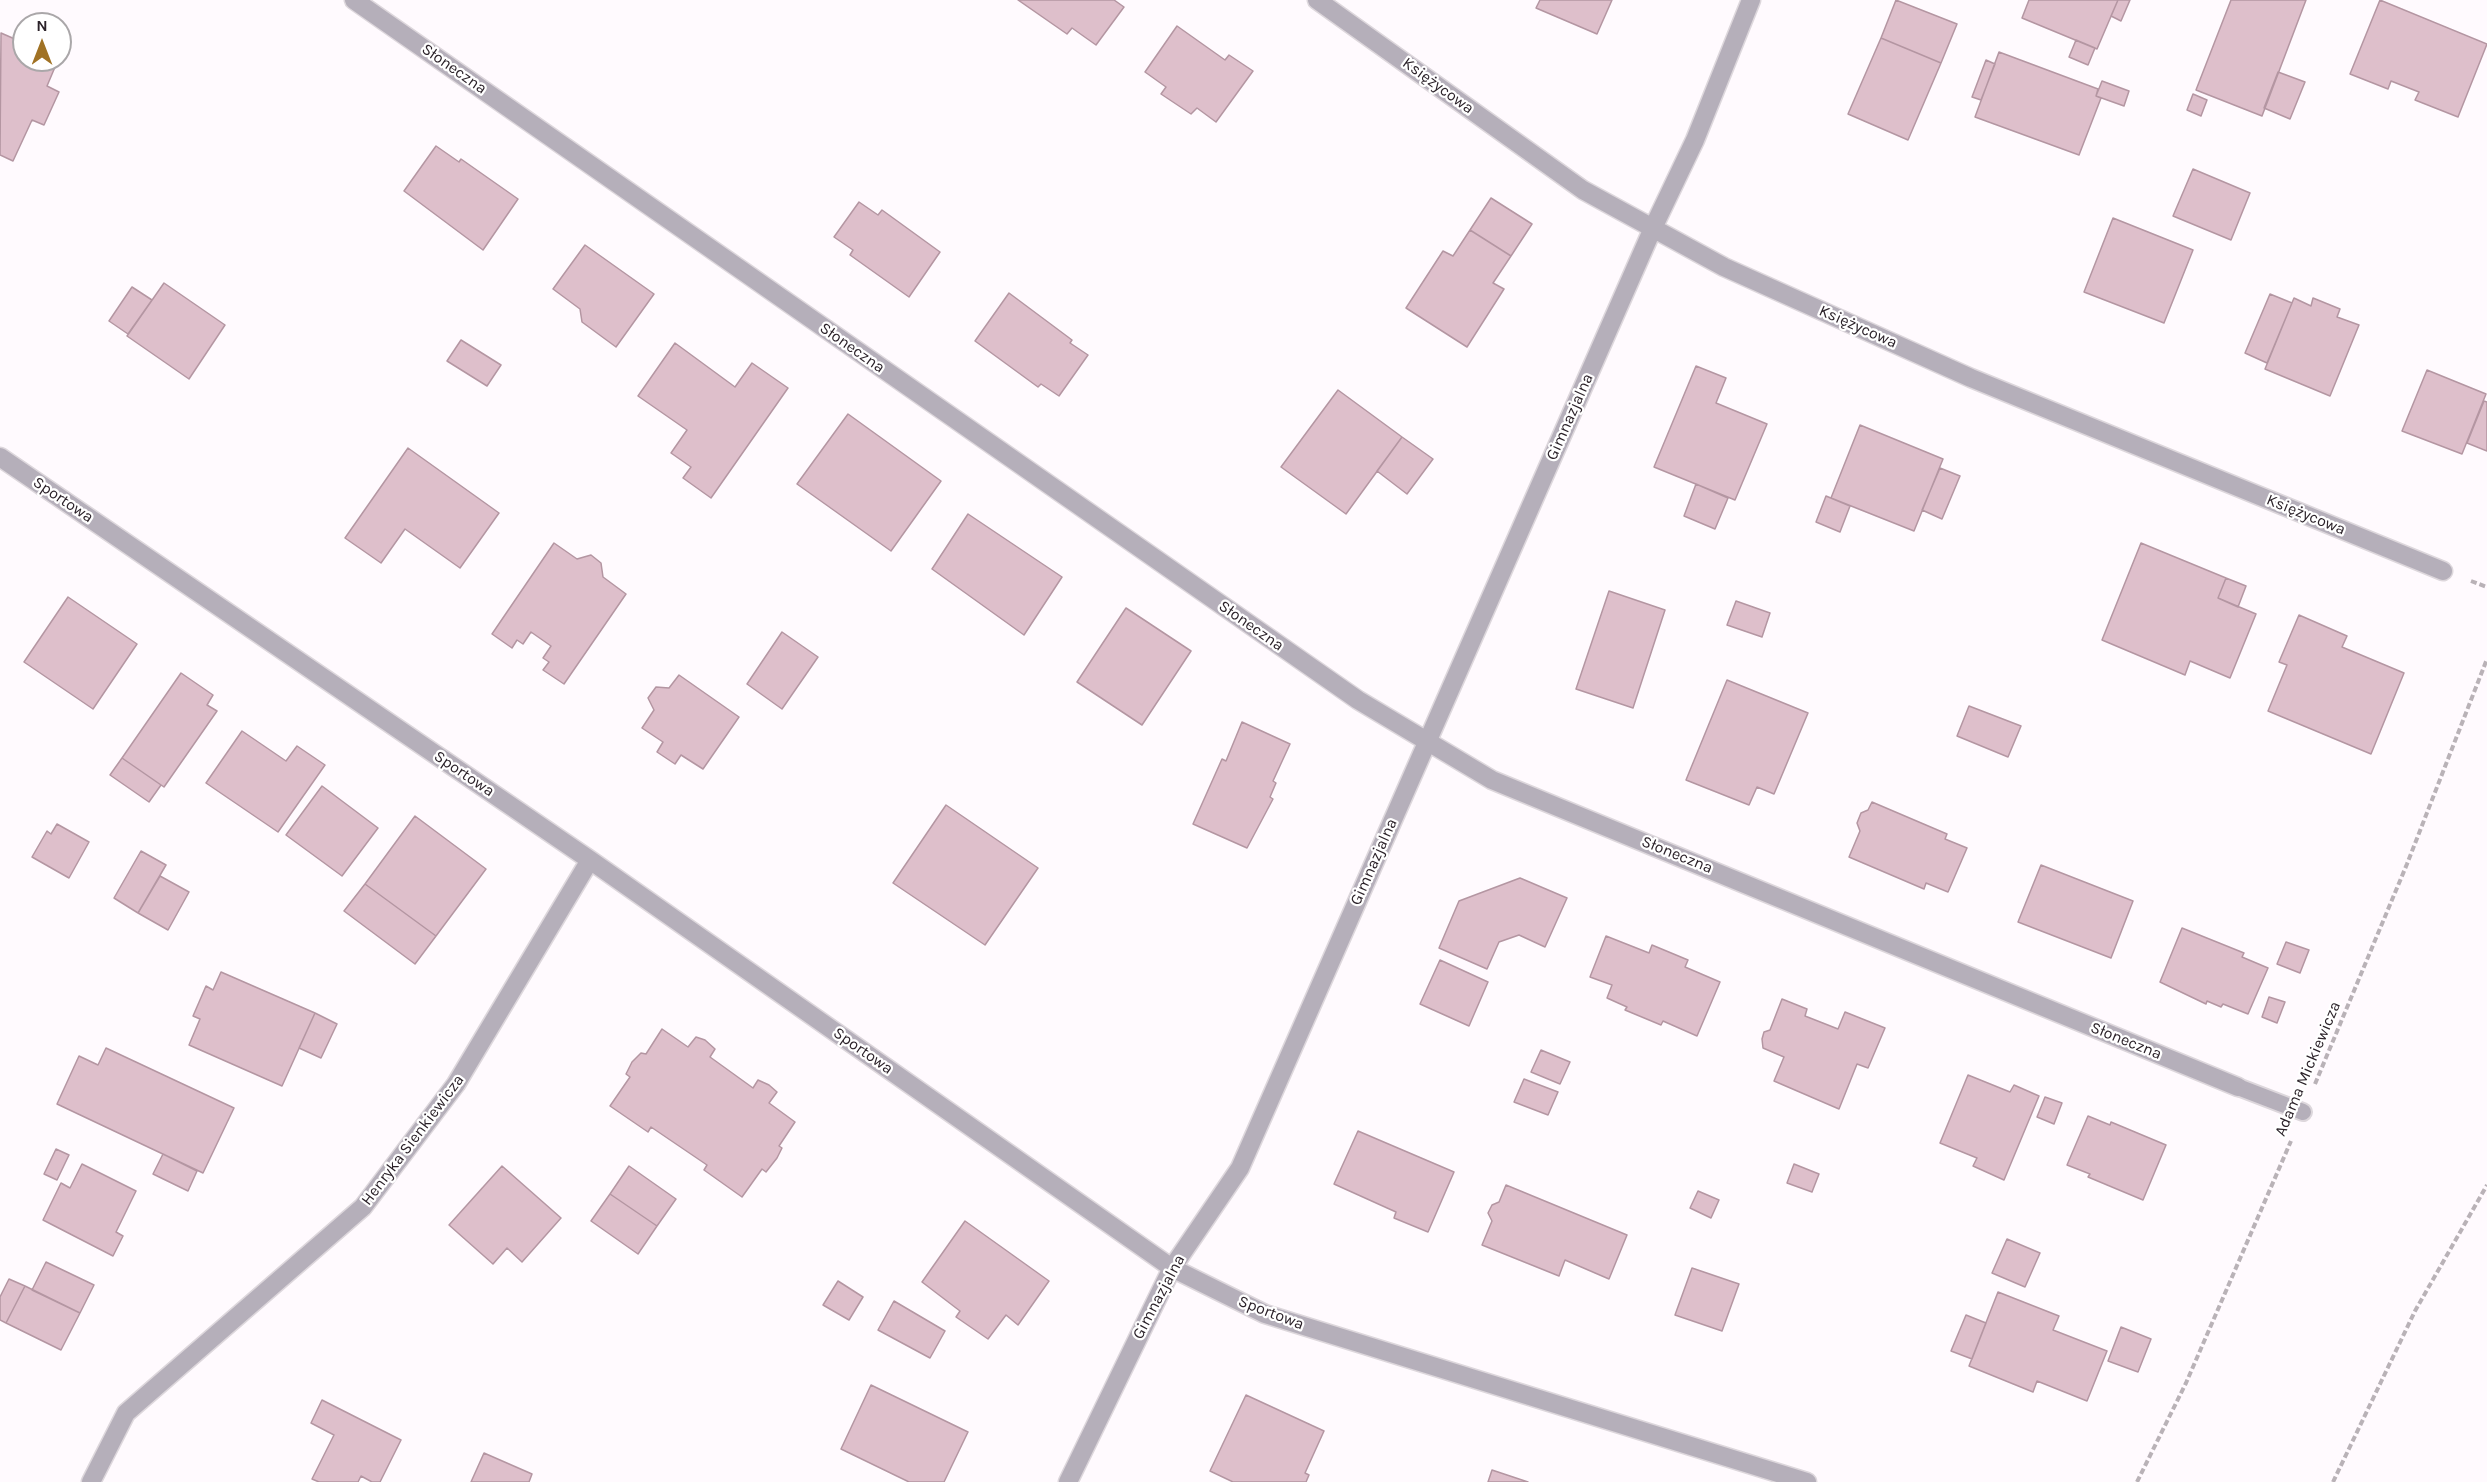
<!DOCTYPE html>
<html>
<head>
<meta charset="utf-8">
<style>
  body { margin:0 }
  #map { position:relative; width:2487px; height:1482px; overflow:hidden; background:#fffafe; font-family:Karla,sans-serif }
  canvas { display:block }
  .north { position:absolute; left:12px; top:12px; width:60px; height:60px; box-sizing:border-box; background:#fff; border:2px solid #aaa7a9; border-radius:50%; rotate:0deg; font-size:16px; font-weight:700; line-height:24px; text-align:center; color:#2b2229 }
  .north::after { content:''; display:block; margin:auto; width:21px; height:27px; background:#a07224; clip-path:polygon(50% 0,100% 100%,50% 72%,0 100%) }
</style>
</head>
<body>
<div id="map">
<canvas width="2487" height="1482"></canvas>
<div class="north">N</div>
</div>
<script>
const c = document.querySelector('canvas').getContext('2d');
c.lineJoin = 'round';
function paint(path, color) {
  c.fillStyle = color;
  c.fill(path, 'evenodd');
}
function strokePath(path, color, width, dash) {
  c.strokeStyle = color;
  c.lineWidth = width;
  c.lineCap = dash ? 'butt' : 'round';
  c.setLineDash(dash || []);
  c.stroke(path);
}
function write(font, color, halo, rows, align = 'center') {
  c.font = font + ' Karla,sans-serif';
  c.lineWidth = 4.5;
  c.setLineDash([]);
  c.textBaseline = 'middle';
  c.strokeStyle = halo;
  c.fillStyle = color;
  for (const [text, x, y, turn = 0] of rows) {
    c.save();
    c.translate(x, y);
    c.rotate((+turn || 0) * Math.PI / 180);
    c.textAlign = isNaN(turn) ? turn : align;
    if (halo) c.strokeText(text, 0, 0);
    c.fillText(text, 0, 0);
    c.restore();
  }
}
const building = new Path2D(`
  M1018,0H1114L1124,7L1096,45L1072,28L1067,34Z
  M1540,0H1612L1597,34L1536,8Z
  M1896,0L1957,24L1941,63L1881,38Z
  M2029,0H2118L2097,49L2022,18Z
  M2118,0H2130L2121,21L2111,16Z
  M2231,0H2306L2262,116L2196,90Z
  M2380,0L2487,44L2458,117L2415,100L2419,92L2391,81L2388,89L2350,74Z
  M1177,26L1225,60L1229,55L1253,71L1216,122L1197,108L1191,114L1161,94L1166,87L1145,72Z
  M1,33L24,43V60H58L47,86L59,92L44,125L32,120L13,161L0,155Z
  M1881,38L1941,63L1908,140L1848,114Z
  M2076,40L2095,48L2088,65L2069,57Z
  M1999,52L2098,89L2096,96L2101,98L2079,155L1975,117Z
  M1986,60L1995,64L1981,100L1972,97Z
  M2278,72L2305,82L2290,119L2264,108Z
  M2102,81L2129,91L2124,106L2096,96Z
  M2193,94L2207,100L2201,116L2187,110Z
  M436,146L459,162L461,159L518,199L483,250L404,191Z
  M2193,169L2250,193L2231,240L2173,216Z
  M1491,198L1532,224L1511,256L1470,230Z
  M859,202L878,215L882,210L940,252L909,297L850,255L853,250L834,237Z
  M2113,218L2193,250L2164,323L2084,292Z
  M1470,230L1511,256L1493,283L1504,289L1467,347L1406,308L1443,251L1453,256Z
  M585,245L654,294L616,347L582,322L580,309L553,289Z
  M164,283L225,325L189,379L127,336Z
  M132,287L152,300L128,334L109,321Z
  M1009,293L1072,340L1070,343L1088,355L1059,396L1041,384L1038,387L975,341Z
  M2270,294L2292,303L2267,363L2245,353Z
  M2294,298L2311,306L2313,298L2340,309L2337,317L2359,325L2330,396L2265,369Z
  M461,340L501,365L487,386L447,361Z
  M675,343L735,387L752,363L788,388L711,498L683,478L691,467L671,453L687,430L638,396Z
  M1696,366L1726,378L1716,403L1767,424L1735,500L1654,467Z
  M2427,370L2486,394L2462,454L2402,431Z
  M1338,390L1402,437L1346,514L1281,467Z
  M2484,401L2487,402V451L2467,443Z
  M848,414L941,481L891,551L797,484Z
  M1860,425L1943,459L1914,531L1831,498Z
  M1402,437L1433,459L1407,494L1377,471Z
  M408,448L499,513L460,568L405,529L381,563L345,538Z
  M1940,468L1960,476L1942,519L1922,510Z
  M1696,484L1728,498L1715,529L1684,516Z
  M1826,496L1850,506L1840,532L1816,522Z
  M968,514L1062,577L1024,635L932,569Z
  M554,543L577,559L591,555L601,563L603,577L626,594L564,684L543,670L549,662L543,658L551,646L531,632L523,644L517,640L512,648L492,634Z
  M2141,543L2226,578L2218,598L2256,614L2230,678L2190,661L2185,675L2102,640Z
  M2226,578L2246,586L2238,607L2218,598Z
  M1609,591L1665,610L1633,708L1576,689Z
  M68,597L137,644L93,709L24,662Z
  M1736,601L1770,613L1762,637L1727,625Z
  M1126,608L1191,651L1142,725L1077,682Z
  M2299,615L2347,636L2342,647L2404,673L2371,754L2268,711L2287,665L2279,662Z
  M782,632L818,657L782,709L747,684Z
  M181,673L213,695L207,705L217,711L164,787L122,758Z
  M679,675L739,717L703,769L681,755L675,764L657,752L663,742L642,728L654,710L648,698L656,687L669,688Z
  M1727,680L1808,713L1774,794L1757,787L1749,805L1686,780Z
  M1969,706L2021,726L2008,757L1957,736Z
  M1242,722L1290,744L1273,781L1276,783L1270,797L1273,799L1247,848L1193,824L1222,759L1226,761Z
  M242,731L286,761L297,746L325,765L278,832L206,783Z
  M122,758L161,785L149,802L110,775Z
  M322,786L378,828L342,876L286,835Z
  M1872,802L1947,834L1945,839L1967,848L1948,892L1926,883L1924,889L1849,857L1860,831L1857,823L1861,813L1868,810Z
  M946,805L1038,868L985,945L893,883Z
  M415,816L486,869L436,936L365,884Z
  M57,824L89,842L69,878L32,857L47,831L51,834Z
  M141,851L166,865L138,913L114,898Z
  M2041,865L2133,901L2111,958L2018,922Z
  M160,876L189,892L168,930L138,913Z
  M1520,878L1567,898L1545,947L1519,935L1499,942L1487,969L1439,948L1459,901Z
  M365,884L436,936L415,964L344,911Z
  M2182,928L2244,953L2242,957L2268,968L2248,1014L2223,1004L2221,1007L2207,1001L2206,1004L2160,982Z
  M1606,936L1649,953L1652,945L1688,960L1685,967L1720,982L1697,1036L1663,1021L1661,1025L1625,1010L1627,1007L1607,998L1612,985L1590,977Z
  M2286,942L2309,950L2300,973L2277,964Z
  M1440,960L1488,982L1469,1026L1420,1004Z
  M221,972L315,1013L282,1086L189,1045L200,1019L193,1016L206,986L213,990Z
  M2269,997L2285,1002L2277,1023L2262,1017Z
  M1782,999L1807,1009L1805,1016L1838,1029L1845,1012L1885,1028L1868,1068L1857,1064L1839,1109L1774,1081L1784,1057L1763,1048L1762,1039L1764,1032L1770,1030Z
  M315,1013L337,1024L321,1058L299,1048Z
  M662,1029L688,1047L696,1037L705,1040L715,1049L710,1057L753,1088L758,1080L769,1085L777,1092L769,1103L795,1122L779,1146L782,1148L777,1158L766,1172L762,1169L742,1197L704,1170L707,1165L651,1127L648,1132L610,1106L630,1077L626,1074L632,1062L641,1053L646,1054Z
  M106,1048L234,1108L203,1173L57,1104L79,1056L98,1065Z
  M1541,1050L1570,1062L1560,1084L1531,1072Z
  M1968,1075L2010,1092L2014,1085L2039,1096L2004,1180L1973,1166L1977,1158L1940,1143Z
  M1524,1079L1558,1092L1548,1115L1514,1102Z
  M2045,1097L2062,1103L2054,1124L2037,1117Z
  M2088,1116L2110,1125L2111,1122L2166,1145L2143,1200L2088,1177L2090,1174L2067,1165Z
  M1358,1131L1454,1172L1428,1232L1394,1218L1396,1212L1334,1184Z
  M56,1149L69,1155L57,1180L44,1174Z
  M163,1154L197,1171L188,1191L153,1174Z
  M82,1164L136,1191L116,1232L123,1236L113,1256L43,1220L61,1183L70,1188Z
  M1794,1164L1819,1174L1812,1192L1787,1183Z
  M502,1166L561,1218L522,1262L507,1248L493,1264L449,1225Z
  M629,1166L676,1199L657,1226L610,1194Z
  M1506,1185L1627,1235L1609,1279L1565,1260L1559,1276L1482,1245L1492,1221L1488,1213L1492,1205L1499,1202Z
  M1698,1191L1719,1200L1711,1218L1690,1208Z
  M610,1194L657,1226L638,1254L591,1221Z
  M965,1221L1049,1281L1018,1325L1006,1315L988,1339L956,1317L960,1311L922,1282Z
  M2007,1239L2040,1253L2025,1287L1992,1273Z
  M46,1262L94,1285L80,1313L32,1290Z
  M1692,1268L1739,1284L1722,1331L1675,1315Z
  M9,1279L25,1286L6,1323L0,1320V1297Z
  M838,1281L863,1297L849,1320L823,1305Z
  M25,1286L80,1313L61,1350L6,1323Z
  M1998,1292L2059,1316L2053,1330L2107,1351L2087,1401L2037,1381L2033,1392L1969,1366Z
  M894,1301L945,1331L930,1358L878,1330Z
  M1966,1315L1986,1323L1972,1359L1951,1351Z
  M2121,1327L2151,1339L2138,1372L2108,1361Z
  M871,1385L968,1432L944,1482H909L841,1449Z
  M1246,1395L1324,1431L1305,1473L1309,1475L1306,1482H1233L1210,1471Z
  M322,1400L401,1440L380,1482H372L361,1476L358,1482H319L312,1479L334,1435L311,1423Z
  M484,1453L532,1474L529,1482H471Z
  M1492,1470L1528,1482H1488Z`);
const path = new Path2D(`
  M2471,581L2487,587
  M2315,1084L2407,864L2487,659
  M2137,1482L2186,1383L2291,1141
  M2333,1482L2415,1311L2487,1185`);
const service = new Path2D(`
  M2238,1087L2303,1112`);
const minor = new Path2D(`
  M354,0L1358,700L1492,780L2238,1087
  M1317,0L1583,190L1724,267L1971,378L2443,571
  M0,457L590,860L1172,1268L1265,1314L1807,1482
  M91,1482L126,1413L363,1207L456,1084L590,860
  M1068,1482L1172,1268L1240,1168L1653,228L1695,140L1751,0`);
const streetNames = [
  ["Słoneczna",454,69,35],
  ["Księżycowa",1438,86,36],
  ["Księżycowa",1858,327,24],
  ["Słoneczna",852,348,35],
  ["Gimnazjalna",1570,417,-66],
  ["Sportowa",63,500,34],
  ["Księżycowa",2306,515,22],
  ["Słoneczna",1251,626,35],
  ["Sportowa",464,774,34],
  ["Słoneczna",1677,855,22],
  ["Gimnazjalna",1374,862,-66],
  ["Słoneczna",2126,1041,22],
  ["Sportowa",863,1051,35],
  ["Adama Mickiewicza",2308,1069,-67],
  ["Henryka Sienkiewicza",413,1140,-53],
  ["Gimnazjalna",1159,1297,-62],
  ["Sportowa",1271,1313,21]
];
paint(building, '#debfcb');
strokePath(building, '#b496a2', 1.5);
strokePath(service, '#ddd7dc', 20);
strokePath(minor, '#ddd7dc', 21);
strokePath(path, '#b9b2b7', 4, [6, 3]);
strokePath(service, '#b5afba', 16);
strokePath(minor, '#b5afba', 18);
write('16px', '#2b2229', '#fff', streetNames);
</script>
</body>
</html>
